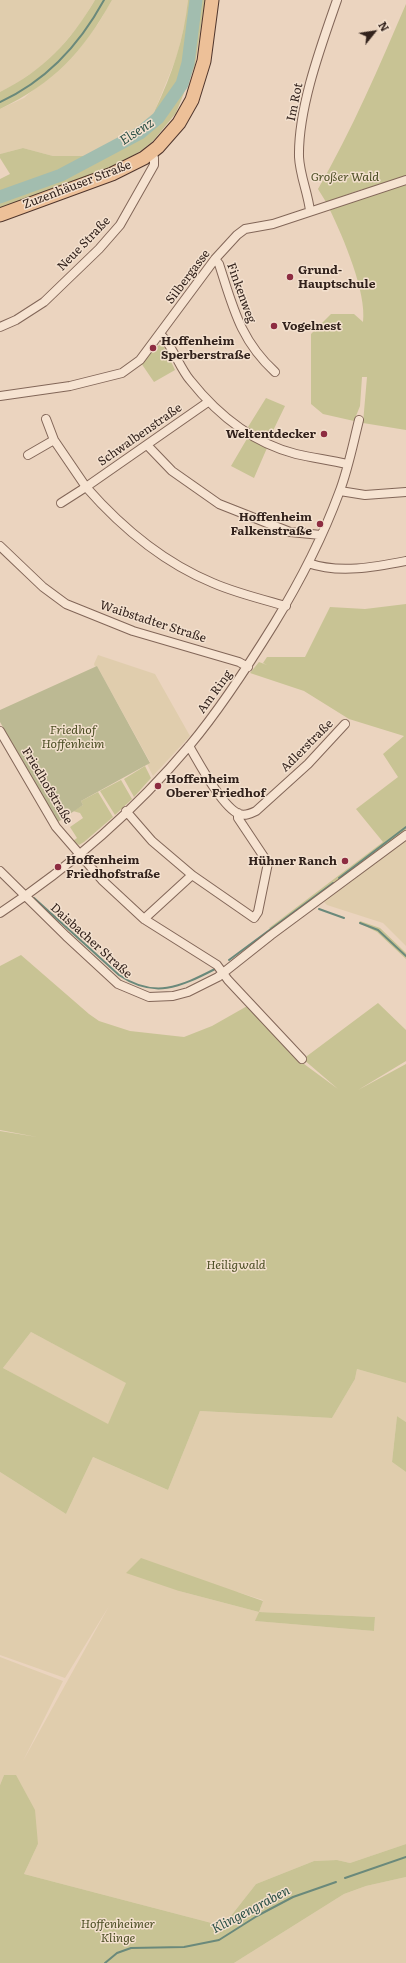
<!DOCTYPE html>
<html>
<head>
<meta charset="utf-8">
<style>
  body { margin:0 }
  #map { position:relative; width:406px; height:1963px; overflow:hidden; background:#ebd4bf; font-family:Literata,serif }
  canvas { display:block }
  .north { position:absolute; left:354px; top:12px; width:40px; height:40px; -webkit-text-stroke:3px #f3e0ce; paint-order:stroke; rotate:60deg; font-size:11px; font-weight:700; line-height:16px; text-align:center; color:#32221c }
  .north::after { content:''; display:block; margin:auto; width:14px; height:18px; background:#32221c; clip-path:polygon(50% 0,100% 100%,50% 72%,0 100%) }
</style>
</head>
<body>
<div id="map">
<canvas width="406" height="1963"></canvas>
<div class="north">N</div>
</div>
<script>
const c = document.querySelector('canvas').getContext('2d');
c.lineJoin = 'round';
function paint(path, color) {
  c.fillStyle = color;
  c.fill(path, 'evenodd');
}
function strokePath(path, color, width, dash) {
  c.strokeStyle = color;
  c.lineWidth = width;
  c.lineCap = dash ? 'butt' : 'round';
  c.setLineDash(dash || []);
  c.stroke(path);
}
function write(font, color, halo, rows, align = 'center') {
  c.font = font + ' Literata,serif';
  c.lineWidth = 3;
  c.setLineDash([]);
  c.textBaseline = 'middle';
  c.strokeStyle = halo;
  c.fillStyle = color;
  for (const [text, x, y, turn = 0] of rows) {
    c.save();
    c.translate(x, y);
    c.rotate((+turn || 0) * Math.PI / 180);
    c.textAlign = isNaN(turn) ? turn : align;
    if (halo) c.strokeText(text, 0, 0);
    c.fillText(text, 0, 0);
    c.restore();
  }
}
const farmland = new Path2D(`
  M0,0H95L80,24L51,59L16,84L0,92Z
  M112,0H188L186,19L177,56L155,110L154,119L140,130L93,156H53L23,148L0,154V109L24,98L79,49L98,24Z
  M98,655L155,674L190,736L153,776L147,764L150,762L97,666L95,667L94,664Z
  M406,840V946L383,923L327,905L324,902Z
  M31,1332L127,1383L108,1425L3,1368Z
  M357,1369L406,1383V1422L397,1416L392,1462L406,1472V1844L350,1863L337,1860L314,1861L256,1884L223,1926L24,1874L38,1844L4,1775L0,1785V1657L63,1681L23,1761L109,1606L65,1678L0,1655V1472L66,1514L93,1457L168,1490L200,1411L332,1418L355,1379ZM179,1591L237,1592L263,1600L259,1612L375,1617L374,1631L256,1621L259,1612Z
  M406,1877V1963H234L344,1894L366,1886Z`);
const green = new Path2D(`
  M95,0H112C83,52 54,83 0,109V92C44,70 70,42 95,0Z
  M188,0H205L195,65L176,113L153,141L142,150L113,168L0,210V179L10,174L0,158V154L23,148L53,156H93L140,130L154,119L155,110C172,75 184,39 188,0Z
  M406,4V372H405H406V430L363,423L367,377H362L360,406L354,421L323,414L311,404V334L331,314H354L363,322C367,293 343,237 330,210L367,197L363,189L326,202L318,189C352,130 379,67 406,4Z
  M160,345L164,347L175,370L154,382L141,363L155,347Z
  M266,398L285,406L269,439L248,427Z
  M248,437L267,448L254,478L231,466Z
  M406,604V830L272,930L269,928L383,842L356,809L398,777L383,754L404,736L349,719L304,691L250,673L259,662L267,665L263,663L267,657H305L330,607L365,609Z
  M145,766L151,778L134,797L124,779Z
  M121,780L132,799L115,815L100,791Z
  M98,792L113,817L84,842L79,845L73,841L77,838L70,827L83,818L80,813L73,811L83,805L81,801Z
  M360,921L380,928L406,953V959L377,932L359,923Z
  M21,955L89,1014L99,1021L130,1031L184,1037L212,1026L249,1005L300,1061L338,1089L303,1059L378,1003L406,1030V1061L358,1090L406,1064V1383L357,1369L355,1379L332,1418L200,1411L168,1490L93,1457L66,1514L0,1472V1131L37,1137L0,1130V966ZM31,1332L126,1383L108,1424L3,1368Z
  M397,1416L406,1422V1472L392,1462Z
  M141,1558L263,1601L259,1612L375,1617L374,1631L255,1621L259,1612L179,1591L126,1573Z
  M4,1775H16L35,1810L38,1844L24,1874L223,1926L256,1884L314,1861L337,1860L350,1863L406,1844V1877L366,1886L344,1894L234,1963H0V1785Z`);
const cemetery = new Path2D(`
  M97,666L150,763L81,801L83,805L58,822L0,722V710Z`);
const stream = new Path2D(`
  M0,102C46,81 80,44 104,0
  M339,878L406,827
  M34,898L119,975C154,999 180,987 215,969
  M319,909L344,918
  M360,923L378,930L406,956
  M229,960L333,883
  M345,1878L406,1857
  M105,1963L117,1953L131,1948L184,1947L219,1940L257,1916L293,1897L336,1882`);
const river = new Path2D(`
  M0,197L61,175L140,133L158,118L182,84L188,63L196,0`);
const street = new Path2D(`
  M310,211C308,193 300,176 299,157C298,108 321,46 337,0
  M215,259L219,264C233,307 240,340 275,372
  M0,327L16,320L44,302L99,249L120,225L154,165V158L152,152
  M160,334C172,344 179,367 190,380C217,414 253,443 296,454C313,458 330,460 347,464
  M0,396L70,386L122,373L140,360L215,259L237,235L245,229L273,224L406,180
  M208,402L86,487C122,528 162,562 213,583C236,593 261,599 286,606
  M46,419L54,440L86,487L61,503
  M147,445L172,471L219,504L290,532L321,535
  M28,455L54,440
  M340,491L365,495L406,492
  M0,546L43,587L66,604L133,631L239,662L248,667
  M308,563C339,574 375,567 406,561
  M0,731L56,827L102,880L144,919L217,965L228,980L302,1059
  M189,746C198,761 222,807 239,814C245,816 250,814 256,811L308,764L345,724
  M126,811L152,841L192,875L254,918L258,912L268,863L238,818V813
  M0,871L66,936L118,984L149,997L173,996L188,992L218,977L271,935L406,835
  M0,913C70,867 136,809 190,745C221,708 248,666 274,624C299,583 322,539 339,493C348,470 353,444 359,420
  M144,919L192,875`);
const primary = new Path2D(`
  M0,215L112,174L144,158L158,147L179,123L192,100L204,61L212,0`);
const markers = [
  [290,277,4,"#8d2c41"],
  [274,326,4,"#8d2c41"],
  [153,348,4,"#8d2c41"],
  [324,434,4,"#8d2c41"],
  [320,524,4,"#8d2c41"],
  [158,786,4,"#8d2c41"],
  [345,861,4,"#8d2c41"],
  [58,867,4,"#8d2c41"]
];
const streetNames = [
  ["Im Rot",295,102,-78],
  ["Zuzenhäuser Straße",77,185,-21],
  ["Neue Straße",84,244,-46],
  ["Silbergasse",188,277,-53],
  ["Finkenweg",241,293,70],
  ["Schwalbenstraße",140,435,-35],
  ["Waibstadter Straße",153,622,18],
  ["Am Ring",215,692,-54],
  ["Adlerstraße",307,746,-45],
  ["Friedhofstraße",47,786,59],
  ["Daisbacher Straße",91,941,42]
];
const parkNames = [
  ["Großer Wald",345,177],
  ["Friedhof",73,730],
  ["Hoffenheim",73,744],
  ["Heiligwald",236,1265],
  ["Hoffenheimer",118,1924],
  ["Klinge",118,1938]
];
const poiNames = [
  ["Grund-",298,270],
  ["Hauptschule",298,284],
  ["Vogelnest",282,326],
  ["Hoffenheim",161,341],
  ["Sperberstraße",161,355],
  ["Weltentdecker",316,434,"right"],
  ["Hoffenheim",312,517,"right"],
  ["Falkenstraße",312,531,"right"],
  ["Hoffenheim",166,779],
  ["Oberer Friedhof",166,793],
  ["Hoffenheim",66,860],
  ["Friedhofstraße",66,874],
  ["Hühner Ranch",337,861,"right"]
];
const waterNames = [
  ["Elsenz",137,132,-33],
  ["Klingengraben",251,1910,-28]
];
paint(farmland, '#e0cdad');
paint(green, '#c8c394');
paint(cemetery, '#bcb993');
strokePath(stream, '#6a897b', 2);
strokePath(river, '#a2bdaf', 13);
strokePath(street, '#826658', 10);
strokePath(primary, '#50362d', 15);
strokePath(street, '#f6e3d1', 8);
strokePath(primary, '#edc098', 13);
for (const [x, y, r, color] of markers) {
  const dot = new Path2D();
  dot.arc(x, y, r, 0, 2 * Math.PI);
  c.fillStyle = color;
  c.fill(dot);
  strokePath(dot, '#f3e0ce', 1.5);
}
write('12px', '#32221c', '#f3e0ce', streetNames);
write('italic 12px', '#4c4e24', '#f3e0ce', parkNames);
write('bold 12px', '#32221c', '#f3e0ce', poiNames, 'left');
write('italic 13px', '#2c5147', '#f3e0ce', waterNames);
</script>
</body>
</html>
